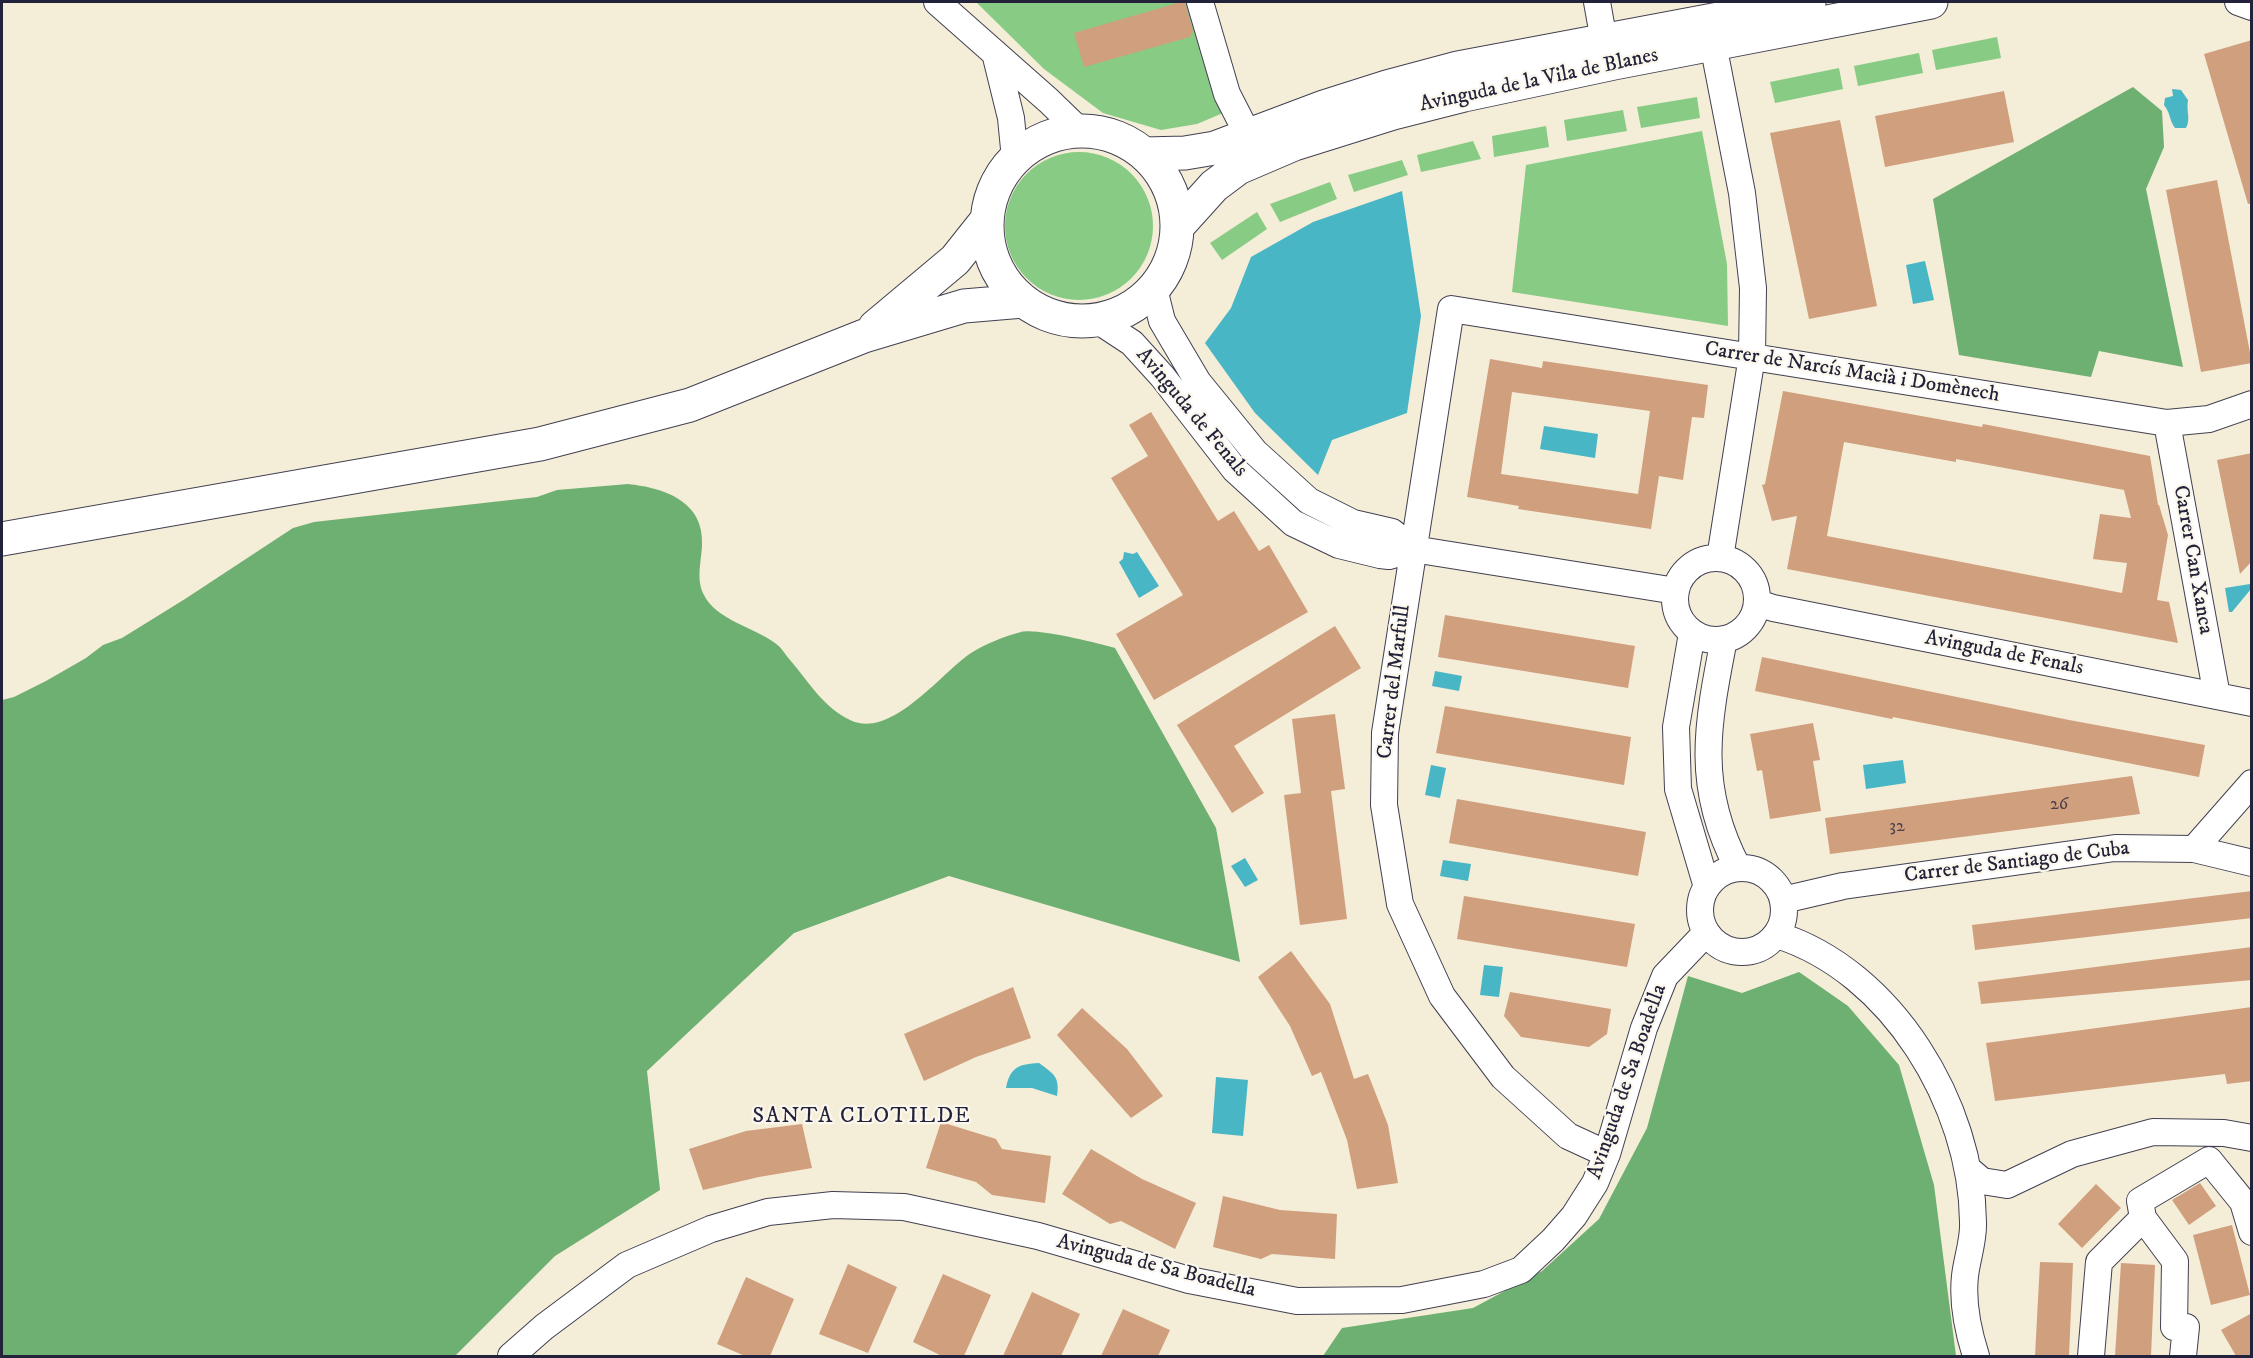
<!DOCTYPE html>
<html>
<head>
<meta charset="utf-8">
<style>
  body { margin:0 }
  #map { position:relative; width:2253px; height:1358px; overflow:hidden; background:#f4edd7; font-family:"IM FELL DW Pica",serif }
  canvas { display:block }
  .frame { position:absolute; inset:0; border:3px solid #22223b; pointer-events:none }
</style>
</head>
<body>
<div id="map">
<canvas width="2253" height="1358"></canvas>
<div class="frame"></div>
</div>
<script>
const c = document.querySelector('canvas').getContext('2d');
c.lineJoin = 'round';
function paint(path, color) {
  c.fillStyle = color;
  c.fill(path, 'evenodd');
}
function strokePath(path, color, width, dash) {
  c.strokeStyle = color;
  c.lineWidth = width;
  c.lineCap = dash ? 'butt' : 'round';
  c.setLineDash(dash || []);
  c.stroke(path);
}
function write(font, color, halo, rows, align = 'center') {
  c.font = font + ' "IM FELL DW Pica",serif';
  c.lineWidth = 4.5;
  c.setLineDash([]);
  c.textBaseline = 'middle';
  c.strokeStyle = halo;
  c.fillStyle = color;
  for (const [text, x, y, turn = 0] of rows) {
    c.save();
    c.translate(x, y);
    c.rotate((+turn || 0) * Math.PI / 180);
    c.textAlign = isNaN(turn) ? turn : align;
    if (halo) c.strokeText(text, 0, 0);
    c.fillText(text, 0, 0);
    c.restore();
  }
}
const green = new Path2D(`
  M976,2H1213L1242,105L1197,124L1161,130L1103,113L1044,69Z
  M1997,37L2001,58L1936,70L1932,50Z
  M1919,53L1923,73L1858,86L1854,66Z
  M1839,68L1843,89L1775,103L1770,82Z
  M1697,97L1700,118L1641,128L1637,107Z
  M1623,110L1627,131L1567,141L1564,120Z
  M1546,126L1549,147L1494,157L1492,136Z
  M1702,131L1727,264L1728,326L1512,292L1526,165Z
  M1473,141L1481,159L1421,172L1417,155Z
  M1005 226a74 74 0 1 1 148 0a74 74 0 1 1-148 0Z
  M1402,160L1408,175L1354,192L1348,175Z
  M1330,182L1337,199L1280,222L1270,204Z
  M1257,212L1267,229L1222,260L1210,243Z`);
const forest = new Path2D(`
  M2133,87L2162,111L2164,147L2146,189L2183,367L2099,351L2091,377L1959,355L1933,199Z
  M628,484C664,488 705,501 702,546C701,563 696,580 704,595C715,619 755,628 775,643C781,647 785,654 790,660C808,681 824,708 850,720C891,740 940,674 971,653C985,644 1005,636 1021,632C1037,628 1097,643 1115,648L1216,828L1240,962L949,876L794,933L647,1071L660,1190L555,1256L456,1355L453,1356H2V700L14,697L46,681L86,658L103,645L122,638L185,599L293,528L314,522L537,497L557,490Z
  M1799,972L1848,1006L1899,1065L1934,1185L1956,1356H1323L1342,1328L1473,1308L1542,1271L1599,1219L1647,1128L1688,976L1742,993Z`);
const water = new Path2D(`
  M2172,89L2181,90L2188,100C2186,111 2191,119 2186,128H2175C2169,120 2171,114 2164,105L2165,98L2173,96Z
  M1402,191L1421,316L1407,413L1332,440L1318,475L1255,413L1205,343L1231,308L1251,257L1313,222Z
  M1925,261L1934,300L1913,304L1906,265Z
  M1544,426L1598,434L1595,458L1540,449Z
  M1124,552L1133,554L1137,552L1159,586L1139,598L1119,562L1123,559Z
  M2250,584L2251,589L2232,612H2229L2225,588Z
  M1435,671L1462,676L1459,691L1432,686Z
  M1903,760L1906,783L1866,789L1863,765Z
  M1431,765L1446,768L1440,798L1425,795Z
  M1245,858L1258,880L1245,887L1231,866Z
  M1443,860L1471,864L1468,881L1440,876Z
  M1484,965L1503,967L1499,997L1480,995Z
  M1039,1063C1054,1074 1060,1077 1057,1096L1032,1088H1006C1010,1067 1019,1064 1039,1063Z
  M1216,1077L1248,1080L1243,1136L1212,1133Z`);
const building = new Path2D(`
  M1181,2H1185L1193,31L1190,37L1084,67L1074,33Z
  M2252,40V203L2248,204L2204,54Z
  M2004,91L2014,142L1885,167L1875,116Z
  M1840,120L1877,306L1809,319L1770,133Z
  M2217,180L2252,363L2201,372L2166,190Z
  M1490,359L1542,368L1543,361L1708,385L1704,418L1692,417L1683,480L1659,476L1651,529L1518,509L1519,506L1467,497ZM1512,392L1650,411L1638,494L1501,474Z
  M1783,391L1982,427L1983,424L2150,456L2158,505H2159L2168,535L2157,600L2169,602L2178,643L1787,569L1797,516L1772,521L1762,485L1765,484ZM1844,442L1956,462V459L2124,490L2131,518L2100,514L2093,559L2127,563L2122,593L1827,536Z
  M1151,412L1218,521L1234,511L1259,551L1269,545L1308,612L1154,700L1116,634L1183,595L1111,478L1148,456L1129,425Z
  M2252,453V561L2240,574L2217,460Z
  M1445,615L1635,646L1628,688L1438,657Z
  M1335,626L1361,668L1234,746L1264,793L1232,813L1177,725Z
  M1762,657L2069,720L2205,745L2199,777L1893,717L1892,719L1755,691Z
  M1445,706L1631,737L1624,785L1436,753Z
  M1335,714L1345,789L1331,791L1347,919L1300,925L1284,795L1301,793L1292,719Z
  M1813,723L1820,760L1813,761L1821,811L1770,819L1762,770L1757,771L1750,734Z
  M2132,776L2140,814L1830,854L1825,818Z
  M1457,799L1646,832L1638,876L1449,843Z
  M2252,891V918L1975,950L1972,925Z
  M1464,896L1635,924L1627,967L1457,939Z
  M2252,947V980L1981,1004L1978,982Z
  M1291,951L1330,1004L1354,1079L1368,1074L1388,1125L1398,1183L1357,1189L1347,1140L1321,1072L1312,1076L1290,1026L1258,977Z
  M1013,987L1031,1038L976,1057L924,1081L904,1034Z
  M1510,992L1611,1009L1607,1034L1589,1047L1521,1037L1504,1016Z
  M2252,1007V1081L2227,1084L2225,1074L1995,1101L1986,1043Z
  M1082,1008L1127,1049L1163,1096L1131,1118L1057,1035Z
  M941,1122L996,1139L1002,1149L1051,1156L1045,1203L992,1195L976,1182L926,1168Z
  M802,1124L812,1168L759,1177L703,1190L689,1149L746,1131Z
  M1091,1149L1142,1179L1196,1203L1175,1249L1121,1221L1110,1224L1062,1194Z
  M2200,1183L2216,1206L2189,1225L2172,1200Z
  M2096,1184L2121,1208L2082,1248L2058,1224Z
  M1223,1196L1280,1210L1337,1214L1335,1259L1272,1254L1261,1259L1213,1247Z
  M2232,1225L2250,1295L2211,1305L2193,1235Z
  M2040,1262L2073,1263L2069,1356H2035Z
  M2121,1263L2155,1265L2151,1356H2115Z
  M848,1264L897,1287L868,1353L819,1334Z
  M943,1274L991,1295L964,1356H942L913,1342Z
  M746,1277L794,1299L770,1356H745L717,1344Z
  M1032,1292L1080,1314L1061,1356H1003Z
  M1123,1309L1170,1330L1158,1356H1101Z
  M2252,1313V1356H2236L2221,1330Z`);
const minor = new Path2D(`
  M937,2L1049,101L1080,131
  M1200,2L1227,94L1248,135
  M1597,2L1604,41
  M2238,2L2252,7
  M1713,44L1742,193L1753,288L1752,356L1720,558
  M995,53L1011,118L1015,159
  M1154,289L1162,321L1198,382L1255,452L1309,501L1353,523L1392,532L1413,549
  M1097,320L1132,343L1162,376L1235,470L1293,523L1339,545L1380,555L1389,556L1413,549L1676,591
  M2167,423L2217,696
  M1675 599a41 41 0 1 1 82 0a41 41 0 1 1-82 0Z
  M1758,603L1773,608L2252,703
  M1692,633L1676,727L1678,789L1707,887
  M1724,639C1707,726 1695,787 1738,868
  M2194,849L2252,783
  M1700 910a42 42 0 1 1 84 0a42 42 0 1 1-84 0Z
  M1783,900L1843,886L2115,848L2194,849L2252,863
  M1777,935C1892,971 1972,1105 1973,1222C1974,1240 1967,1258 1965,1276C1962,1303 1968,1331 1976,1356
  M1607,1154L1568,1136L1503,1077L1442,996L1400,904L1384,805L1385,733L1451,309L2167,423L2209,419L2252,404
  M1968,1169L1982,1181L2007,1185L2072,1154L2153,1132L2224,1133L2252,1138
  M2143,1218L2140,1201L2209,1160L2243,1202L2252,1232
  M511,1356L544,1327L627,1265L711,1229L768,1212L833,1205L904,1207L1038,1236L1189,1280L1297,1301L1402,1300L1484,1284L1521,1270L1553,1240L1574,1216L1595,1183L1607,1154L1644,1028L1665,976L1706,933
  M2091,1356L2099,1262L2143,1218L2175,1261L2174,1327H2186L2183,1356`);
const major = new Path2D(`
  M987 226a95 95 0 1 1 190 0a95 95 0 1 1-190 0Z
  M1144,154L1185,153L1215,148L1324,107L1387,87L1458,68L1809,2
  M1177,227L1214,186L1238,168L1294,144L1393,113L1464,95L1614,63L1931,2
  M875,327L955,260L986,221
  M2,539L540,444L690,405L864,336L964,306L1023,301`);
const numberNames = [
  ["26",2059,805],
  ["32",1897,827]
];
const streetNames = [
  ["Avinguda de la Vila de Blanes",1539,81,-12],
  ["Carrer de Narcís Macià i Domènech",1852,373,9],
  ["Avinguda de Fenals",1191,413,50],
  ["Carrer Can Xanca",2192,560,80],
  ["Avinguda de Fenals",2004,654,11],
  ["Carrer del Marfull",1395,682,-83],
  ["Carrer de Santiago de Cuba",2017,863,-7],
  ["Avinguda de Sa Boadella",1628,1082,-71],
  ["Avinguda de Sa Boadella",1156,1267,14]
];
const neighbourhoodNames = [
  ["SANTA CLOTILDE",862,1117]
];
paint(green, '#88cb84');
paint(forest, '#6eaf72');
paint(water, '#49b6c6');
paint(building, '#d09f7e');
strokePath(minor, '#424052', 28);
strokePath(major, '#424052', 35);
strokePath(minor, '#fff', 26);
strokePath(major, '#fff', 33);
write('18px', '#4e414c', null, numberNames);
write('21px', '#22223b', '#fbf7ec', streetNames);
c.letterSpacing = '1.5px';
write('22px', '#22223b', '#fbf7ec', neighbourhoodNames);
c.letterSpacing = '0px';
</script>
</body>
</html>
